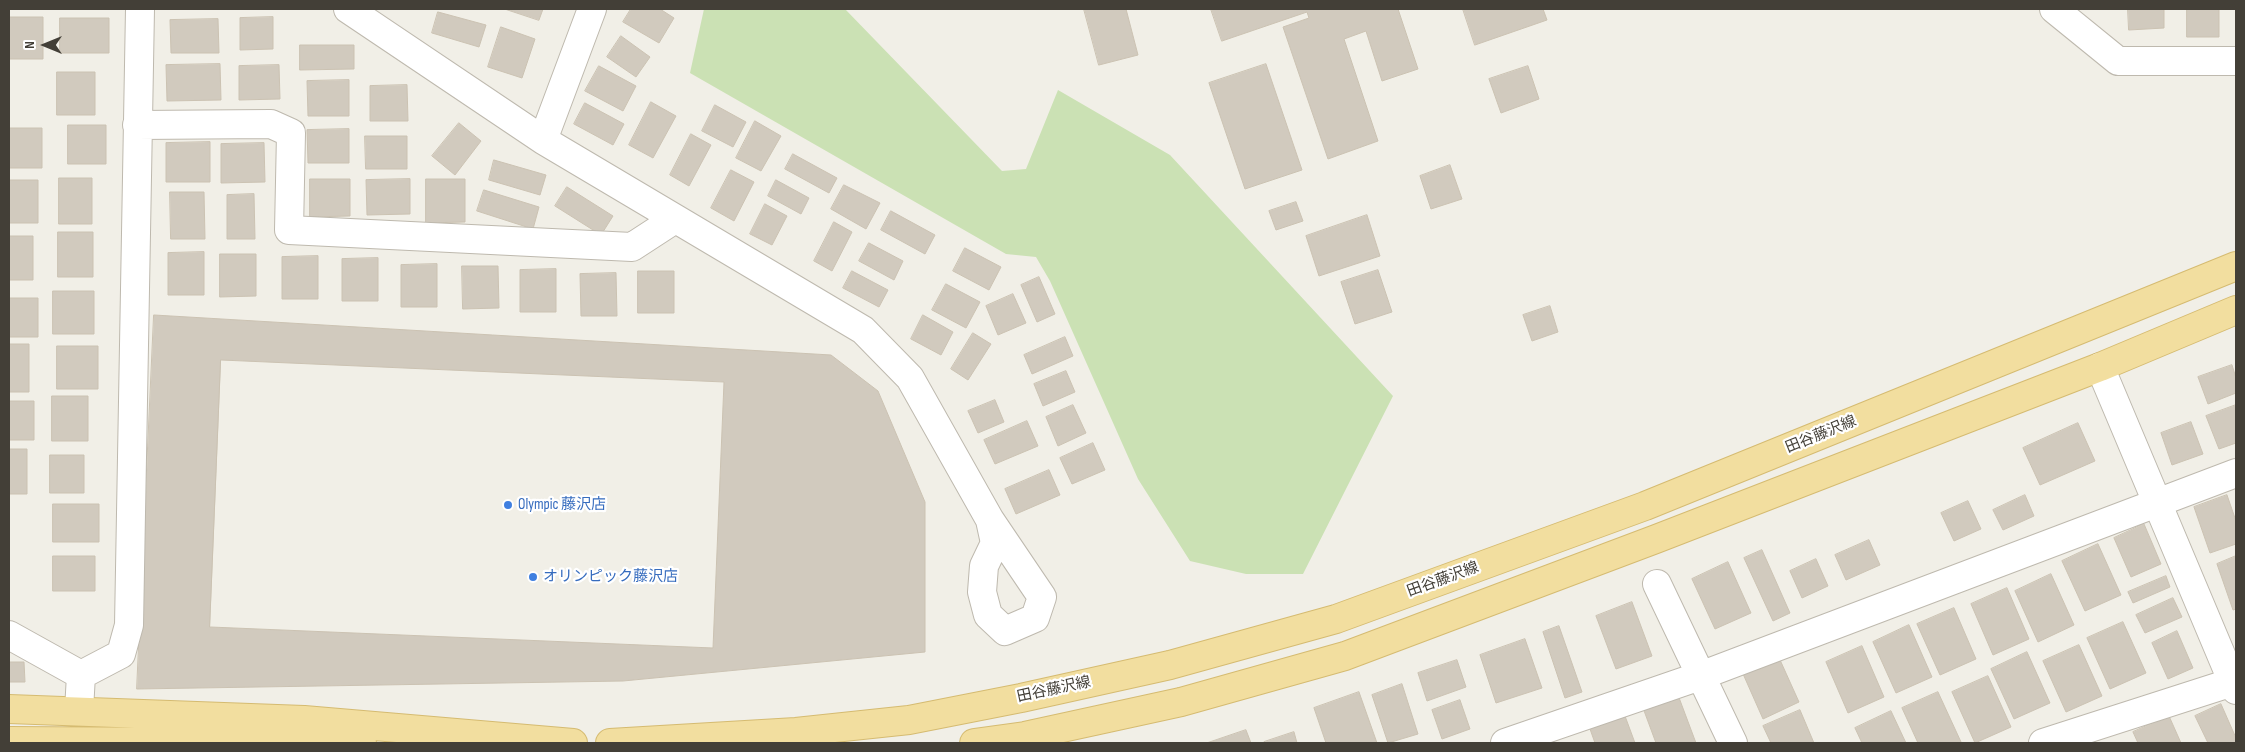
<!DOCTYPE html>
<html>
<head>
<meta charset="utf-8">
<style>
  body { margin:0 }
  #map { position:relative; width:2245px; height:752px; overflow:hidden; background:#f1efe7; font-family:"Sofia Sans Condensed",sans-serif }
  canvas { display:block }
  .frame { position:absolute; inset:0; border:10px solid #433f37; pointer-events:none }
  .north { position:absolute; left:20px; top:20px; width:50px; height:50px; -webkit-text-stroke:4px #fff; paint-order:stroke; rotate:270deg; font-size:14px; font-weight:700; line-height:20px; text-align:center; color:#433f37 }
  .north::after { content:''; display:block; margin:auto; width:18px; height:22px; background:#433f37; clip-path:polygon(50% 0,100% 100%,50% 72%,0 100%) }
</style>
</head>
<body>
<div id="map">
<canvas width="2245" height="752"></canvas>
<div class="frame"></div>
<div class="north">N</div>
</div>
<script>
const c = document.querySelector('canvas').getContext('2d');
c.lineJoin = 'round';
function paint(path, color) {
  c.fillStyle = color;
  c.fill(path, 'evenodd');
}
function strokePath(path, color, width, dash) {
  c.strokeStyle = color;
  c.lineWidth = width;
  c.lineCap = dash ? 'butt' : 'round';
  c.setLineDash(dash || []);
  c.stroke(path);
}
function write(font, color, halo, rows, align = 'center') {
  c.font = font + ' "Sofia Sans Condensed","Noto Sans JP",sans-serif';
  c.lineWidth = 4.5;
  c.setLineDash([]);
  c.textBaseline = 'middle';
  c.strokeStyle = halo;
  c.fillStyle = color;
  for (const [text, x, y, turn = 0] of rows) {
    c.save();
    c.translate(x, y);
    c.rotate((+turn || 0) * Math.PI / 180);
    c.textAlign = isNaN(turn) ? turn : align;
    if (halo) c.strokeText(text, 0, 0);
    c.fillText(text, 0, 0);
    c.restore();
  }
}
const green = new Path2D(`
  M704,9H845L1002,171L1026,169L1058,90L1170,155L1393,396L1303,574H1246L1190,561L1138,479L1050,281L1036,257L1006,254L690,73Z`);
const building = new Path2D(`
  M505,9H543L539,20Z
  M631,9H660L674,18L659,43L623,22Z
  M1084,9H1126L1138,55L1099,65Z
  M1211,9H1398L1418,69L1382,81L1366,31L1344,39L1378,141L1328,159L1283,27L1309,18L1307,12L1222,41Z
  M1463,9H1543L1547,20L1475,45Z
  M2128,9H2164V28L2129,30Z
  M2187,9H2219V37H2187Z
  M438,12L486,25L479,47L432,33Z
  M9,17H43V59H9Z
  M273,17V49L240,50V18Z
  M60,18H109V53H60Z
  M218,19L219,53H171L170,20Z
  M501,27L535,39L522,78L488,67Z
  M621,36L650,57L636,77L607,57Z
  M300,45H354V69L300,70Z
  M220,64L221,100L167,101L166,65Z
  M1266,64L1302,170L1245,189L1209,83Z
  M279,65L280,99L239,100V66Z
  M599,66L636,86L623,111L585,91Z
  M1528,66L1539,99L1501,113L1489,79Z
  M57,72H95V115H57Z
  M349,80V116H308L307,81Z
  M407,85L408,121H370V86Z
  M651,102L676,116L653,158L629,145Z
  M585,103L624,124L613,145L574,124Z
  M715,105L746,122L733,147L702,131Z
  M755,121L781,136L761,171L736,158Z
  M459,123L481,141L455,175L432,156Z
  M68,125H106V164H68Z
  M9,128H42V168H9Z
  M349,129V163H308L307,130Z
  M691,134L711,145L689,186L670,175Z
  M365,136H407V169H366Z
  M210,142V182H166V143Z
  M264,143L265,182L221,183V144Z
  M793,154L837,178L829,193L785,169Z
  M494,160L546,175L540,195L489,180Z
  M1450,165L1462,199L1431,209L1420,176Z
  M731,170L754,182L734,221L711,208Z
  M59,178H92V224H59Z
  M310,179H350V216L310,217Z
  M410,179V214L367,215L366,180Z
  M426,179H465V222L426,223Z
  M9,180H38V223H9Z
  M776,180L809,198L801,214L768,196Z
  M844,185L880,203L866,229L831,209Z
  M567,187L613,216L601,235L555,206Z
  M484,190L539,207L533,229L477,211Z
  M170,192H204L205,239H171Z
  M254,194L255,239H227V195Z
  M1296,202L1303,221L1276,230L1269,211Z
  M765,204L787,216L772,245L750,234Z
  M891,211L935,235L925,254L881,230Z
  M1367,215L1380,256L1319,276L1306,236Z
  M834,222L852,232L832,271L814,261Z
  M58,232H93V277H58Z
  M9,236H33V280H9Z
  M869,243L903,261L894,280L859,261Z
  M965,248L1001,267L989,290L953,271Z
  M204,252V295H168V253Z
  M220,254H256V296L220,297Z
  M318,256V299H282V257Z
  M378,258V301H342V259Z
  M437,264V307H401V265Z
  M462,266H498L499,308L463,309Z
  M556,269V312H520V270Z
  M1378,270L1392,312L1355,324L1341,282Z
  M638,271H674V313H638Z
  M852,271L888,290L879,307L843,288Z
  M616,273L617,316H581L580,274Z
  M1039,277L1055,314L1037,322L1021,285Z
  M946,284L980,302L966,328L932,310Z
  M53,291H94V334H53Z
  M1013,294L1026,323L998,335L986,306Z
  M9,298H38V337H9Z
  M1550,306L1558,332L1532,341L1523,315Z
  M154,315L831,355L878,391L925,502V652L623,681L137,689Z
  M923,315L953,332L941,355L911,339Z
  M973,333L991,344L968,380L951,369Z
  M1065,337L1073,356L1032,374L1024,355Z
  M9,344H29V392H9Z
  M57,346H98V389H57Z
  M221,360L724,382L713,648L210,627Z
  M2232,365L2236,378V393L2208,404L2198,377Z
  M1066,371L1075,392L1043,406L1034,384Z
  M52,396H88V441H52Z
  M995,400L1004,422L978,433L968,411Z
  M9,401H34V440H9Z
  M1073,405L1086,433L1058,446L1046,417Z
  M2236,405V443L2219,449L2206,416Z
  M1027,421L1038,446L995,464L984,440Z
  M2191,422L2203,454L2172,465L2161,433Z
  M2078,423L2095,461L2040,485L2023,448Z
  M1093,443L1105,470L1072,484L1060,458Z
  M9,449H27V494H9Z
  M50,455H84V493H50Z
  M1049,470L1060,495L1016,514L1005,489Z
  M2025,495L2034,516L2003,530L1993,510Z
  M2227,495L2236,521V544L2210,553L2194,507Z
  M1968,501L1981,529L1954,541L1941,513Z
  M53,504H99V542H53Z
  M2144,524L2161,564L2131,577L2114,538Z
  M1869,540L1880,565L1846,580L1835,555Z
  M2098,544L2121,595L2085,611L2062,561Z
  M1762,550L1790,613L1773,621L1744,558Z
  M53,556H95V591H53Z
  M2236,556V609L2233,610L2217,564Z
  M1816,559L1828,586L1802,598L1790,571Z
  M1728,562L1751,613L1715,629L1692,579Z
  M2051,574L2074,625L2038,642L2015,591Z
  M2166,576L2170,587L2133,603L2128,592Z
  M2007,588L2029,639L1993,655L1971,604Z
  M2173,598L2182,617L2145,633L2136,615Z
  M1632,602L1652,656L1616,669L1596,616Z
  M1954,608L1976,659L1940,675L1917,624Z
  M2123,622L2146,673L2110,689L2087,638Z
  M1909,625L1932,677L1896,693L1873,642Z
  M1559,626L1582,692L1565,698L1543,632Z
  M2177,631L2193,668L2168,679L2152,643Z
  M1525,639L1542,688L1496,703L1480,655Z
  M2079,645L2102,696L2066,712L2043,661Z
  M1862,646L1884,697L1848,713L1826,662Z
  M1776,651L1799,702L1763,719L1740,667Z
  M2027,652L2050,703L2014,719L1991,669Z
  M1457,660L1466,687L1427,701L1418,673Z
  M9,662H24L25,682H9Z
  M1988,676L2011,727L1975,743L1952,692Z
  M1402,684L1418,734L1388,743L1372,695Z
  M1359,692L1377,743H1326L1314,708Z
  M1938,692L1961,742L1959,743H1918L1902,708Z
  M1678,695L1696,743H1656L1643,708Z
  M1460,700L1470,729L1442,739L1432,710Z
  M2221,704L2236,738V743H2208L2195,716Z
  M1800,710L1814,743H1771L1763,726Z
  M1891,711L1906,743H1862L1855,728Z
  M1625,716L1635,743H1595L1590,729Z
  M2169,716L2181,743H2138L2133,732Z
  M1246,730L1251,743H1207Z
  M1294,732L1297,743H1264V742Z`);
const minor = new Path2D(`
  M348,9L543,140L863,330L910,378L990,520L1042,597L1035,618L1005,631L988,615L982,592L984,566L995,543L990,520
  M2054,9L2118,61H2236
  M137,125L271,124L291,133L289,230L632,247L675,219
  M543,140L592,9
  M2100,367L2236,690
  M1657,584L1733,743
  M9,635L81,675
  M79,710L81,675L121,654L129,625L140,9
  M1505,743L1700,676L2236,473
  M2043,743L2236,681`);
const major = new Path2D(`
  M9,709L304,720L573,743
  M9,741L362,743
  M610,743L796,732L909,720L1021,698L1170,665L1336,619L1645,506L2236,266
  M974,743L1025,736L1181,702L1345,656L1656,539L2100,367L2236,310`);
const markers = [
  [508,505,5,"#3f7fe0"],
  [533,577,5,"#3f7fe0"]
];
const streetNames = [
  ["田谷藤沢線",1821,435,-22],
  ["田谷藤沢線",1443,580,-20],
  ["田谷藤沢線",1054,690,-12]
];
const shopNames = [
  ["Olympic 藤沢店",518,505],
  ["オリンピック藤沢店",543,577]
];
paint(green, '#cbe1b4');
paint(building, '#d1cabe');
strokePath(building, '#cbc2b2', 1);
strokePath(minor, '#beb9ae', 30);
strokePath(major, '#d5bb71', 30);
strokePath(minor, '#fff', 28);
strokePath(major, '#f2de9f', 28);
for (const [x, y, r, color] of markers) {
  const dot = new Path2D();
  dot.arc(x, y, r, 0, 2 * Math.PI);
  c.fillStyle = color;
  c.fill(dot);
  strokePath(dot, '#fff', 2);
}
write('15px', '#433f37', '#fff', streetNames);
write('15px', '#366cbe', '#fff', shopNames, 'left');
</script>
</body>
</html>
